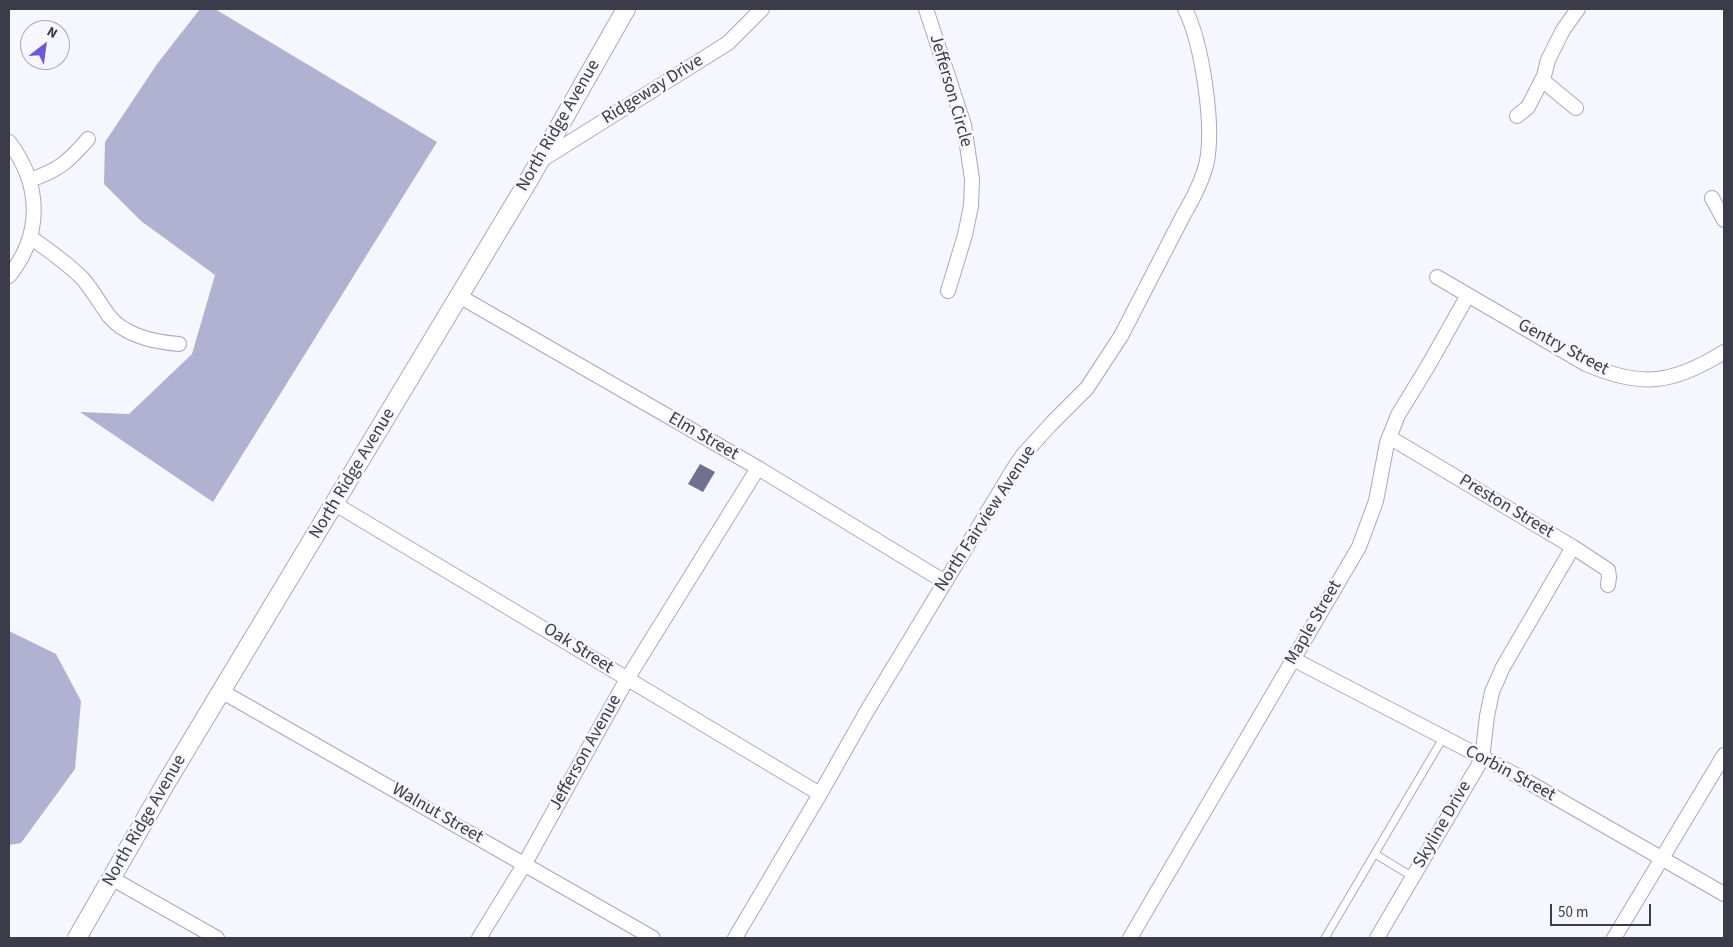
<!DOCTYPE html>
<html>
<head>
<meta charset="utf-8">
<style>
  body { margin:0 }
  #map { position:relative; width:1733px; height:947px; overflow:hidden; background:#f6f6fe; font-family:"Source Sans 3",sans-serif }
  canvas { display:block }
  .frame { position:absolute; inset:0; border:10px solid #3b3b49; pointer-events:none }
  .north { position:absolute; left:20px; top:20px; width:50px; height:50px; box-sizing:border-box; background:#f6f6fe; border:1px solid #ababb6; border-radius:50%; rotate:30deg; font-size:14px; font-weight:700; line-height:20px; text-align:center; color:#3b3b49 }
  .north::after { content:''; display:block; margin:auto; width:18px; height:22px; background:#6c5bd5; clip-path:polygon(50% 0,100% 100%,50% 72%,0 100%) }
  .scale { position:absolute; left:1550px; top:904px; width:101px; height:22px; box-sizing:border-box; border:2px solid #3b3b49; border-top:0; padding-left:6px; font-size:15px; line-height:18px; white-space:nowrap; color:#3b3b49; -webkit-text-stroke:4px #f6f6fe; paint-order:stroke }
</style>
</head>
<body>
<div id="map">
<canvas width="1733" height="947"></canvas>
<div class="frame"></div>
<div class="north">N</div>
<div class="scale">50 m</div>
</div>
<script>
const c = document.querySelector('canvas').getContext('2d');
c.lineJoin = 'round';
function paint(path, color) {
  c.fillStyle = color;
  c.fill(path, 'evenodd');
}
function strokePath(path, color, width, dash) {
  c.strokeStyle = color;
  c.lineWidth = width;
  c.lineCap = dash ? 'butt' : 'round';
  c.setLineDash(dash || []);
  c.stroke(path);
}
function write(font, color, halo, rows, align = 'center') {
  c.font = font + ' "Source Sans 3",sans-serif';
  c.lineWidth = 5;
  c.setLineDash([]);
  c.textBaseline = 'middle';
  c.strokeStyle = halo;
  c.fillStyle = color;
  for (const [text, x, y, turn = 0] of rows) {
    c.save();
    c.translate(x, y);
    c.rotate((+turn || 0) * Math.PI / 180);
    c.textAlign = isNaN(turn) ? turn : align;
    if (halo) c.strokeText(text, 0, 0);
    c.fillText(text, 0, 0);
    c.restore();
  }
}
const forest = new Path2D(`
  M200,9H215L437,142L213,502L80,412L129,414L192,354L215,275L141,221L104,184L105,142L157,64Z
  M9,631L56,654L81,701L75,769L21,843L9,845Z`);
const building = new Path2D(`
  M700,464L715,472L703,492L688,484Z`);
const service = new Path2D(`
  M1375,854L1413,877
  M1325,938L1443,738`);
const minor = new Path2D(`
  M926,9L964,125L972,179L971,206L965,235L948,291
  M1542,80L1576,108
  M1517,116L1528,107L1544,76L1548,60L1563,30L1578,9
  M9,142C41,184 43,234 9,276
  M540,161L728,43L762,9
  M30,180C59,170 68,162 88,139
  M1712,198L1724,220
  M30,237C48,250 66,262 82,278C92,289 100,304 109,316C125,336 154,342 179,344
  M1437,277L1586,364C1641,388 1673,384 1724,352
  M459,296L758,468L945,582
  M1389,437L1573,547L1608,570L1609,577L1608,585
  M335,504L820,794
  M1293,659L1516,775L1724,894
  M221,691L653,938
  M111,878L217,938
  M479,938L524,865L627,679L758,468
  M735,938L820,794L867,711L1016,465L1023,455L1051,424L1087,388L1121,336L1184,214C1194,197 1203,180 1207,161C1214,123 1202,43 1185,9
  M1130,938L1359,547L1376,501L1387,443L1398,415L1428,366L1468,295
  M1377,938L1482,759L1487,716L1492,692L1503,667L1573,547
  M1614,938L1724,755`);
const tertiary = new Path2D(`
  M77,938L166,783L527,183L626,9`);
const streetNames = [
  ["Ridgeway Drive",653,90,-32],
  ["Jefferson Circle",950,91,74],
  ["North Ridge Avenue",559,126,-60],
  ["Gentry Street",1563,348,28],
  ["Elm Street",703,437,30],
  ["North Ridge Avenue",353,474,-59],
  ["Preston Street",1506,507,31],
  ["North Fairview Avenue",986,519,-57],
  ["Maple Street",1314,623,-60],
  ["Oak Street",578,649,32],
  ["Jefferson Avenue",586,753,-61],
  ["Corbin Street",1510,774,28],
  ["Walnut Street",437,814,30],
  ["North Ridge Avenue",145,821,-60],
  ["Skyline Drive",1443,825,-60]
];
paint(forest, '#b1b1d1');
paint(building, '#70708d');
strokePath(service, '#a7a7c9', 9);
strokePath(minor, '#a7a7c9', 16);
strokePath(tertiary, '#a7a7c9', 20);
strokePath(service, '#fff', 7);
strokePath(minor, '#fff', 14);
strokePath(tertiary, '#fff', 18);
write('18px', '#3b3b49', '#f6f6fe', streetNames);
</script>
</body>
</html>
